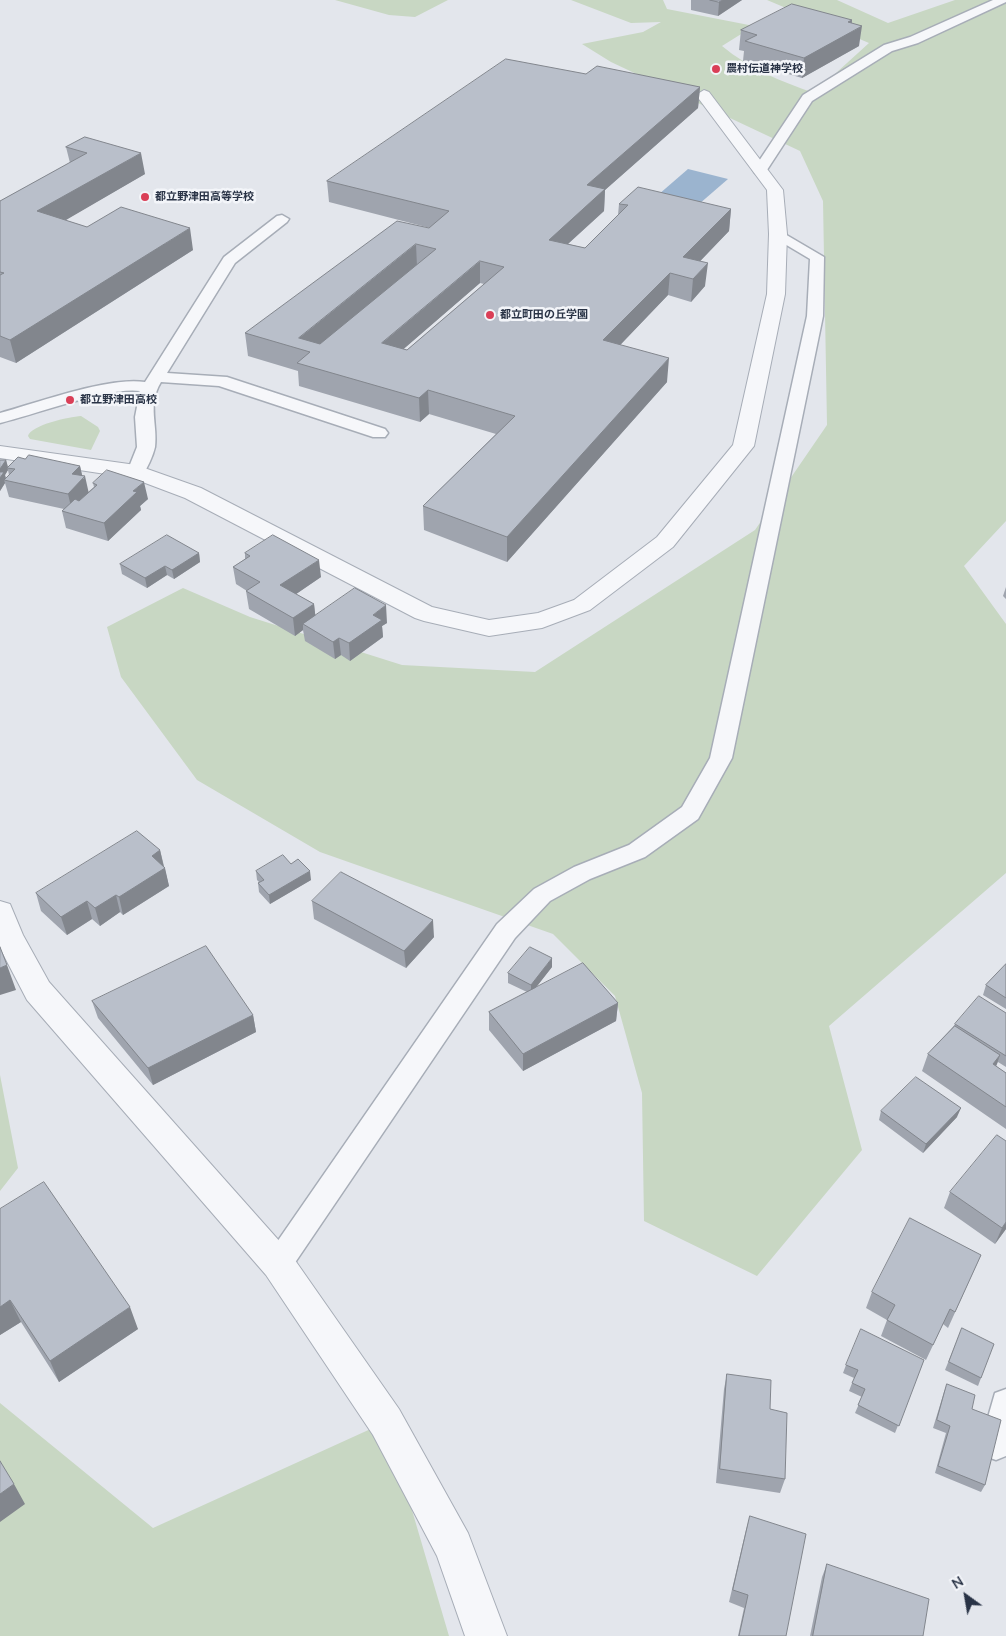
<!DOCTYPE html>
<html>
<head>
<meta charset="utf-8">
<style>
  body { margin:0 }
  #map { position:relative; width:1006px; height:1636px; overflow:hidden; background:#e3e6ec; font-family:"Nunito Sans",sans-serif }
  canvas { display:block }
  .north { position:absolute; left:941px; top:1571px; width:50px; height:50px; -webkit-text-stroke:4px #f3f5f9; paint-order:stroke; rotate:328deg; font-size:14px; font-weight:700; line-height:20px; text-align:center; color:#293346 }
  .north::after { content:''; display:block; margin:auto; width:18px; height:22px; background:#293346; clip-path:polygon(50% 0,100% 100%,50% 72%,0 100%) }
</style>
</head>
<body>
<div id="map">
<canvas width="1006" height="1636"></canvas>
<div class="north">N</div>
</div>
<script>
const c = document.querySelector('canvas').getContext('2d');
c.lineJoin = 'round';
function paint(path, color) {
  c.fillStyle = color;
  c.fill(path, 'evenodd');
}
function strokePath(path, color, width, dash) {
  c.strokeStyle = color;
  c.lineWidth = width;
  c.lineCap = dash ? 'butt' : 'round';
  c.setLineDash(dash || []);
  c.stroke(path);
}
function write(font, color, halo, rows, align = 'center') {
  c.font = font + ' "Nunito Sans","Noto Sans JP",sans-serif';
  c.lineWidth = 5;
  c.setLineDash([]);
  c.textBaseline = 'middle';
  c.strokeStyle = halo;
  c.fillStyle = color;
  for (const [text, x, y, turn = 0] of rows) {
    c.save();
    c.translate(x, y);
    c.rotate((+turn || 0) * Math.PI / 180);
    c.textAlign = isNaN(turn) ? turn : align;
    if (halo) c.strokeText(text, 0, 0);
    c.fillText(text, 0, 0);
    c.restore();
  }
}
const green = new Path2D(`
  M335,0H448L415,17L389,15Z
  M571,0H663L667,9L754,26L722,46C750,69 780,81 814,93L869,43L767,0H837L888,23L955,0H1006V521L964,566L1006,624V873L829,1026L862,1150L757,1276L644,1221L642,1093L615,996L553,934L320,852L197,780L121,677L107,627L183,588L250,617L402,665L535,672L755,530L827,425L823,201L800,151L611,62L582,44L643,32L661,22L631,23Z
  M81,416L98,427L100,431L91,450L30,439L28,436C31,425 69,417 81,416Z
  M0,1075L18,1168L0,1191Z
  M0,1403L153,1528L386,1422L449,1636H0Z`);
const water = new Path2D(`
  M688,169L728,179L691,211L651,201Z`);
const lane = new Path2D(`
  M993,0H1006V2L918,43L892,51L812,101L765,173H755L753,170L803,95L884,45L910,37Z
  M282,215L289,219L287,222L235,263L167,373L227,377L385,429L388,433L385,437H373L219,386L161,382C147,405 158,425 155,447C153,456 147,469 142,476H130L127,472L137,447L135,417L140,391C111,386 33,415 0,423V413C36,403 110,376 145,382L224,257L277,216Z
  M778,230L824,257L823,316L732,758L698,819L645,857L590,879L550,901L515,938L288,1273L278,1277L268,1273L264,1264L268,1255L497,924L534,889L574,867L629,845L682,807L710,758L807,316L810,259L773,237L771,234L773,231Z
  M1006,1389V1456L996,1460L985,1456L980,1445L995,1393Z`);
const street = new Path2D(`
  M704,90L709,92L783,190L787,234L785,294L754,446L673,547L590,610L542,628L489,636L424,621L415,618L185,498L132,478L0,458V446L136,465L201,488L432,607L489,620L538,613L574,600L657,537L733,445L767,294L769,234L767,190L696,95Z
  M0,901L10,904L23,935L49,982L290,1253L399,1409L468,1533L507,1636H465L437,1556L373,1435L266,1275L27,1000L0,948Z`);
const wall = new Path2D(`
  M691,0H742L718,16L691,10Z
  M852,20V23L859,46L802,78L743,61L744,51L739,50L741,30Z
  M586,74L700,87L698,108L605,190L604,211L568,244L585,248L618,215L619,204L731,209L729,231L700,261L705,286L691,302L668,295L620,345L667,382L507,562L424,530L423,506L496,434L429,414L420,422L299,386L298,371L248,356L245,333L430,228L329,202L327,181ZM480,283L484,284L407,350L403,349Z
  M85,137L145,174L65,220L87,227L193,250L16,363L0,357V201L70,163L66,147Z
  M25,459L80,466L82,476L88,492L94,487L93,483L148,499L140,506L141,510L108,541L66,528L62,511L64,509L9,497L5,483L0,491V460H6L8,467ZM8,470L9,475L6,478L5,475Z
  M199,553L200,562L174,579L167,575L147,588L122,574L120,564Z
  M245,553L321,577L296,594L314,604L315,615L387,623L382,626L383,637L350,661L341,655L335,659L305,641L303,630L295,636L249,609L246,591H247L236,584L233,567L245,559Z
  M1006,587V599L1003,596Z
  M160,850L169,886L123,915L120,912L100,926L92,919L67,935L41,911L36,893Z
  M291,864L311,880L270,904L259,892L258,883L259,882L257,880L256,871Z
  M312,901L434,937L406,968L314,919Z
  M1006,964V1009L983,995L986,985Z
  M552,967L535,988L618,1003L616,1021L523,1071L489,1030V1012L527,992L508,983V973Z
  M92,1001L253,1015L256,1032L153,1085L98,1018Z
  M1006,1013V1067L998,1062L996,1066L1006,1073V1129L922,1071L928,1054L953,1027L955,1024Z
  M881,1111L957,1117L923,1153L879,1120Z
  M950,1192L1006,1229L995,1244L944,1208Z
  M0,1209L138,1329L59,1382L21,1322L0,1335Z
  M981,1255L948,1328L943,1324L926,1360L881,1336L887,1320L866,1308L872,1292Z
  M962,1328L981,1378L978,1386L945,1370Z
  M924,1360L895,1433L855,1413L862,1397L849,1391L854,1378L843,1373L846,1365Z
  M727,1374L770,1409L785,1479L780,1493L716,1483L724,1389Z
  M947,1384L972,1409L985,1485L981,1492L935,1473L946,1433L933,1428L944,1392Z
  M750,1516L786,1636H738L744,1608L729,1602L746,1530Z
  M827,1564L923,1636H810L822,1577Z`);
const shadedWall = new Path2D(`
  M723,0H742L718,16L719,2Z
  M852,20L850,33L862,26L859,46L802,78L804,58L848,22Z
  M700,87L698,108L605,190L604,211L548,262L549,240L587,185Z
  M141,153L145,174L42,234L37,211Z
  M731,209L729,231L685,277L683,257Z
  M190,228L193,250L16,363L10,340Z
  M416,244L417,267L310,352L299,338Z
  M480,261V283L384,366L382,343Z
  M708,263L705,286L691,302L693,279Z
  M670,273L668,295L602,364L603,340Z
  M669,358L667,382L507,562V537Z
  M428,390L429,414L420,422L419,398Z
  M6,460L8,468H7L8,470L5,475L6,480H4L5,483L0,491V469Z
  M80,466L83,479L85,476L89,494L72,511L68,494L72,474Z
  M144,482L148,499L140,506L141,510L108,541L104,523L133,491Z
  M199,553L200,562L174,579L172,570Z
  M319,560L321,577L283,603L280,585Z
  M165,566L167,575L147,588L145,578Z
  M314,604L316,621L303,624V630L295,636L293,618Z
  M386,605L387,623L382,626L383,637L350,661L349,643L373,615Z
  M339,638L341,655L335,659L333,642Z
  M160,850L164,868L152,856Z
  M165,868L169,886L123,915L119,897Z
  M310,871L311,880L270,904L269,895Z
  M116,895L120,912L100,926L95,908Z
  M87,901L92,919L67,935L61,917Z
  M433,920L434,937L406,968L404,951Z
  M552,958V967L531,994V985Z
  M7,965L16,990L0,995V968Z
  M618,1003L616,1021L523,1071V1054Z
  M253,1015L256,1032L153,1085L148,1068Z
  M1000,1055L994,1072L993,1064Z
  M961,1108L957,1117L923,1153L926,1144Z
  M1006,1222V1229L995,1244L1002,1228Z
  M10,1300L21,1322L0,1335V1307Z
  M130,1307L138,1329L59,1382L50,1361Z
  M14,1484L25,1504L0,1522V1494Z`);
const building = new Path2D(`
  M710,0H723L719,2Z
  M792,4L852,20L848,22L862,26L804,58L745,41L757,35L741,30Z
  M506,59L586,74L597,66L700,87L587,185L605,189L549,240L585,248L628,205L619,204L638,187L731,209L683,257L708,263L693,279L670,273L603,340L669,358L507,537L423,506L515,416L428,390L419,398L297,363L310,352L245,333L397,221L429,228L449,211L327,181ZM416,244L436,249L320,344L299,338ZM480,261L504,267L407,350L382,343Z
  M85,137L141,153L37,211L87,227L121,207L190,228L10,340L0,336V275L4,273L0,272V201L87,153L66,147Z
  M29,455L80,466L72,474L85,476L68,494L4,480L15,469L7,468L18,457L25,459Z
  M0,460H6L0,469Z
  M107,470L144,482L133,491L137,492L104,523L62,511L75,499L79,501L97,485L93,483Z
  M0,472H4L0,478Z
  M167,535L199,553L172,570L165,566L145,578L120,564Z
  M273,535L319,560L280,585L314,604L293,618L246,591L260,582L233,567L250,556L245,553Z
  M355,588L386,605L373,615L382,620L349,643L339,638L333,642L303,624Z
  M137,831L160,850L152,856L165,868L119,897L116,895L95,908L87,901L61,917L36,893Z
  M283,855L291,864L298,859L310,871L269,895L258,883L264,880L256,871Z
  M341,872L433,920L404,951L312,901Z
  M206,946L253,1015L148,1068L92,1001Z
  M0,947L7,965L0,968Z
  M530,947L552,958L531,985L508,973Z
  M583,963L618,1003L523,1054L489,1012Z
  M1006,964V998L986,985Z
  M979,996L1006,1013V1056L955,1024Z
  M955,1026L1000,1055L993,1064L1006,1073V1107L928,1054Z
  M916,1077L961,1108L926,1144L881,1111Z
  M997,1135L1006,1141V1222L1002,1228L950,1192Z
  M44,1182L130,1307L50,1361L10,1300L0,1307V1209Z
  M910,1218L981,1255L955,1312L950,1309L933,1345L887,1320L895,1305L872,1292Z
  M962,1328L994,1344L981,1378L949,1362Z
  M861,1329L924,1360L899,1426L858,1405L865,1389L852,1383L858,1370L846,1365Z
  M727,1374L771,1380L770,1409L787,1413L785,1479L720,1469Z
  M947,1384L975,1395L972,1409L1001,1420L985,1485L938,1466L950,1426L937,1420Z
  M0,1461L14,1484L0,1494Z
  M750,1516L806,1534L786,1636H739L748,1595L733,1590Z
  M827,1564L929,1599L923,1636H813Z`);
const markers = [
  [716,69,5,"#da3f57"],
  [145,197,5,"#da3f57"],
  [490,315,5,"#da3f57"],
  [70,400,5,"#da3f57"]
];
const farPoinames = [
  ["農村伝道神学校",726,69],
  ["都立野津田高等学校",155,197],
  ["都立町田の丘学園",500,315],
  ["都立野津田高校",80,400]
];
paint(green, '#c8d7c3');
paint(water, '#9bb4cf');
strokePath(lane, '#a7adb7', 3);
strokePath(street, '#a7adb7', 2);
paint(lane, '#f6f7fa');
paint(street, '#f6f7fa');
paint(wall, '#9fa4ae');
paint(shadedWall, '#82868d');
paint(building, '#b9bfca');
strokePath(building, '#82868d', 1);
for (const [x, y, r, color] of markers) {
  const dot = new Path2D();
  dot.arc(x, y, r, 0, 2 * Math.PI);
  c.fillStyle = color;
  c.fill(dot);
  strokePath(dot, '#f3f5f9', 2);
}
write('bold 11px', '#293346', '#f3f5f9', farPoinames, 'left');
</script>
</body>
</html>
